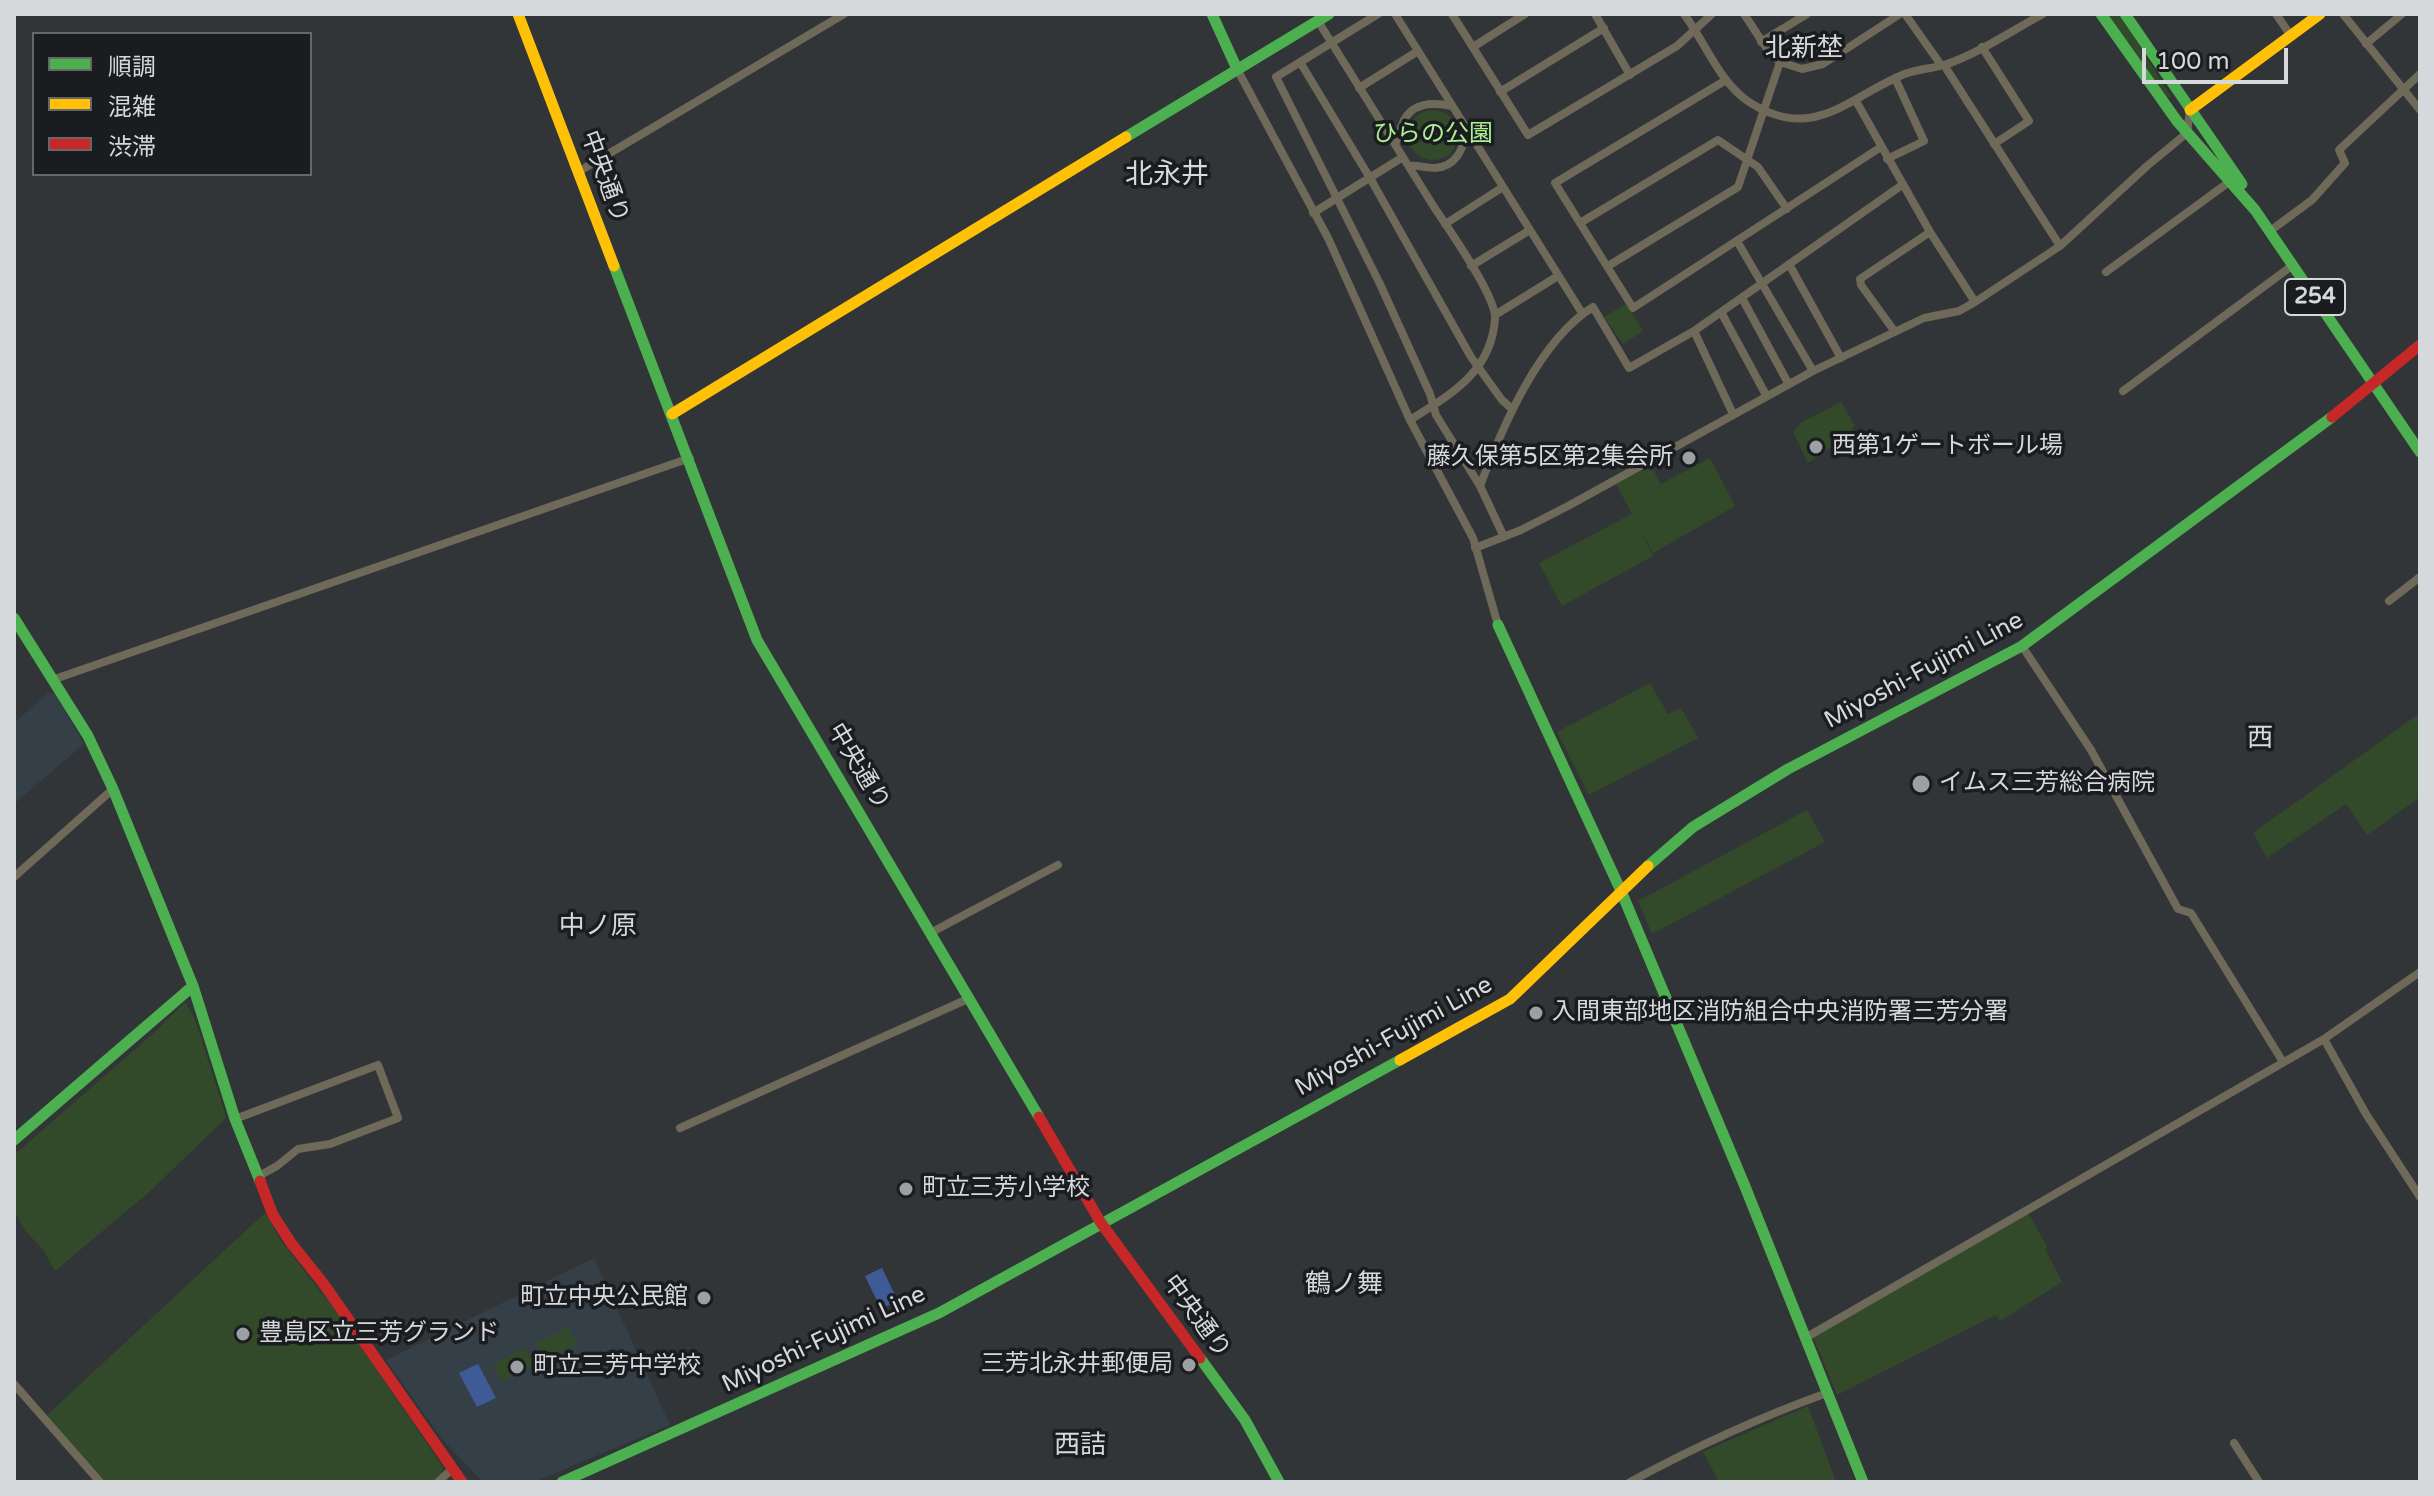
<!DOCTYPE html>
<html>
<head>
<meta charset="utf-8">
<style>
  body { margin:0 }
  #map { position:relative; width:2434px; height:1496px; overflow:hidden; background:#323537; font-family:"Varela Round","Noto Sans JP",sans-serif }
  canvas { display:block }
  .frame { position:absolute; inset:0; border:16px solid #d6d9dc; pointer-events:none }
  .legend { position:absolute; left:32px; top:32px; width:280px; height:144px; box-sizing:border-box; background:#1a1c1f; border:2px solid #65686b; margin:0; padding:10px 14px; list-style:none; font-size:24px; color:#d6d9dc }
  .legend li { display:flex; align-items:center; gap:16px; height:40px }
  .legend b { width:40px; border:2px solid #65686b }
  .scale { position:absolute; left:2142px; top:48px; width:146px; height:36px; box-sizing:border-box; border:4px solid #d6d9dc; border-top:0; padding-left:10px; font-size:24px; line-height:28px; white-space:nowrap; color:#d6d9dc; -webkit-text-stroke:6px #1a1c1f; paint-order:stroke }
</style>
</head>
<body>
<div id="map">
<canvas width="2434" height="1496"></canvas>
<div class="frame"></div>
<ul class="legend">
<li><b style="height:10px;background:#4caf50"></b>順調</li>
<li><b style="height:10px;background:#ffc107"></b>混雑</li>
<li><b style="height:10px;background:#c62828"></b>渋滞</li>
</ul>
<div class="scale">100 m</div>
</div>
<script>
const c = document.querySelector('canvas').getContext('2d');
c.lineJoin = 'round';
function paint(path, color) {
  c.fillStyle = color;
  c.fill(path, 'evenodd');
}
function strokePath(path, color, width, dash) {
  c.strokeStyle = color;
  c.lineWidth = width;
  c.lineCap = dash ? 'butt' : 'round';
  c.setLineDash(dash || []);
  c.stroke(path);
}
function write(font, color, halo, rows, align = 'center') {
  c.font = font + ' "Varela Round","Noto Sans JP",sans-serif';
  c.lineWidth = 7;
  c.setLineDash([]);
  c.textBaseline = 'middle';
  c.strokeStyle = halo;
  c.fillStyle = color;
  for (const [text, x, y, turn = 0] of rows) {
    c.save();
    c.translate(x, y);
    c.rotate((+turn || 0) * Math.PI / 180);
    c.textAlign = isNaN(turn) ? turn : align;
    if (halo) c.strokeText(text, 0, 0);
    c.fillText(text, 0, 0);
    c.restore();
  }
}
const built = new Path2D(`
  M48,693L55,694L84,744L14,804V723Z
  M594,1258L670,1425L534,1482H483L441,1438L386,1360Z`);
const green = new Path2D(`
  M2105,14H2120L2171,97L2168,99Z
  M1408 135a25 25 0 1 1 50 0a25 25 0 1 1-50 0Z
  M1626,304L1643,331L1623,344L1604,317Z
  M1841,402L1855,426L1852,428L1854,432L1808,463L1793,432L1802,422Z
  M1710,458L1735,506L1653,553L1638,525L1653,556L1562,606L1539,563L1632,514L1616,484L1651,466L1661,484Z
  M1650,683L1668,714L1681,708L1698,738L1589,795L1557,732Z
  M2420,713V797L2367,835L2346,804L2267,858L2253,833Z
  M1807,810L1825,842L1652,934L1638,901Z
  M185,1002L195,1019L226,1116L224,1120L149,1192L55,1271L44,1251L25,1230L14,1211V1155L156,1031Z
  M265,1213L281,1241L339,1315L443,1467L442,1473L433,1482H104L47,1415Z
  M2028,1213L2047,1246L2045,1249L2062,1282L2000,1321L1996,1315L1837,1395L1813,1337Z
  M568,1327L577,1344L545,1361L536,1343Z
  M525,1348L534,1366L502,1382L493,1365Z
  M1808,1406L1836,1482H1719L1703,1452Z`);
const water = new Path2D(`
  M882,1268L898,1301L881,1309L865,1276Z
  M478,1364L496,1398L477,1407L459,1373Z`);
const street = new Path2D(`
  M1378,14L1276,77L1380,284L1430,394L1436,415L1480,486L1504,537
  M1395,14L1582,313
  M1452,14L1528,135L1677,46L1712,14
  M1595,14L1630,75
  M1684,14C1705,42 1719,82 1749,102C1813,143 1848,98 1902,75C1916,69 1930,69 1944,65C1978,54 2011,31 2043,14
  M1744,14L1769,52L1780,62L1802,69L1823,64L1900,14
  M1905,14L1941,65
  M2276,14L2291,36
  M2343,14L2420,110
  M1318,21C1357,83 1395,145 1434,207C1448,228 1496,296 1495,318C1492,372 1450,395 1410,420
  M1761,42L1807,14
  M2366,44L2402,14
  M1473,47L1525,14
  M1982,47L2029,121L1994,144
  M1300,62L1370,178L1471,357L1502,400L1512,409
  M1944,65L2060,246
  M1237,69L1328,238L1410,420L1473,538L1498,625
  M1726,80L1555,183L1633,308L1881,147
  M1359,88L1418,51
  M1500,92L1604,28
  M1856,101L1930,232L1975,302
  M1395,144C1399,137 1399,132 1402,125C1410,102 1432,102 1452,106
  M1887,159L1924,141L1895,78
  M1409,166C1418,165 1426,168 1435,168C1457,167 1462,149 1468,131
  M578,172L844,14
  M1313,213L1403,157
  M1580,223L1718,140L1758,167L1787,209
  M1445,224L1503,187
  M2270,231L2312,200L2345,163L2339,150L2420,74
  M1737,241L1813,371
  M1789,264L1841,358
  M1471,266L1530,230
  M1608,266L1738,187L1780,62
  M2106,272L2229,182
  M1742,298L1788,383
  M1721,312L1766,395
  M1495,315L1558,276
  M1694,331L1733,414
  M1895,332L1861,285L1860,279L1930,232
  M2123,391L2293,265
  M1480,486C1502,428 1539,340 1593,307L1629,368L1694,331L1902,185
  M1475,548L1521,530L1568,506L1813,371L1924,318L1959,311L1975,302L2060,246L2147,166L2187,133L2190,110
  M2389,601L2420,577
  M2022,646L2091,750L2178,909L2191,913L2283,1062
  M52,680L690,458
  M14,877L113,789
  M932,932L1058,865
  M2324,1039L2366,1114L2420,1197
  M235,1119L378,1065L398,1118L330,1144L298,1149L277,1166L257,1177
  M680,1128L970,998
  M1805,1338L2324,1039L2420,972
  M14,1384L100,1482
  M2234,1443L2259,1482
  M438,1482L452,1469
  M1630,1482C1693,1448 1760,1417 1827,1393`);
const fast = new Path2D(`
  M1212,14L1237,69
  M2101,14L2177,121L2255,210L2420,452
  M2125,14L2242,184
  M1126,137L1329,14
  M614,266L757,640L1039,1117
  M14,618L88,736L113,789L193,986L235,1119L260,1181
  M1498,625L1621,891L1744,1184L1863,1482
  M1648,866L1693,827L1788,769L2022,646L2332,417
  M14,1140L193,986
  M1200,1358L1245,1420L1279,1482
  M562,1482L939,1313L1400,1060`);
const slow = new Path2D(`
  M518,14L614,266
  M2190,110L2320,14
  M672,414L1126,137
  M1400,1060L1510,999L1648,866`);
const jam = new Path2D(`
  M2332,417L2420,345
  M1039,1117L1101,1223L1200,1358
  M260,1181L273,1215L291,1243L323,1283L462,1482`);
const markers = [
  [1816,447,8,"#9da0a2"],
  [1689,458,8,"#9da0a2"],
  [1921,784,10,"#9da0a2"],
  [1536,1013,8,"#9da0a2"],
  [906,1189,8,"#9da0a2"],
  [704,1298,8,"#9da0a2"],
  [243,1334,8,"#9da0a2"],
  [1189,1365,8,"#9da0a2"],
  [517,1367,8,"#9da0a2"]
];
const shields = [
  [2315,297,60]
];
const shieldNames = [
  ["254",2315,297]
];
const parkNames = [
  ["ひらの公園",1433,135]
];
const streetNames = [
  ["中央通り",604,177,70],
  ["Miyoshi-Fujimi Line",1924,671,-28],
  ["中央通り",858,767,59],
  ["Miyoshi-Fujimi Line",1394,1037,-29],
  ["中央通り",1196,1317,54],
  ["Miyoshi-Fujimi Line",824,1340,-25]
];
const poiNames = [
  ["西第1ゲートボール場",1832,447],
  ["藤久保第5区第2集会所",1673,458,"right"],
  ["イムス三芳総合病院",1939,784],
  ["入間東部地区消防組合中央消防署三芳分署",1552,1013],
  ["町立三芳小学校",922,1189],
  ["町立中央公民館",688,1298,"right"],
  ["豊島区立三芳グランド",259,1334],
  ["三芳北永井郵便局",1173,1365,"right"],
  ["町立三芳中学校",533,1367]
];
const neighbourhoodNames = [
  ["北新埜",1804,49],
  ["西",2260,739],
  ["中ノ原",598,927],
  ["鶴ノ舞",1344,1285],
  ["西詰",1080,1446]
];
const quarterNames = [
  ["北永井",1167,176]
];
paint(built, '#353f47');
paint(green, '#324a2a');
paint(water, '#3f5b97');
strokePath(street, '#6e6958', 8);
strokePath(fast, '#4caf50', 11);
strokePath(slow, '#ffc107', 11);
strokePath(jam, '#c62828', 11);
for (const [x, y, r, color] of markers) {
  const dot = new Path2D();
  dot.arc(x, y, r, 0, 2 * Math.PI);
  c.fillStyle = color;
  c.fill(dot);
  strokePath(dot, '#1a1c1f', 3);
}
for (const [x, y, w] of shields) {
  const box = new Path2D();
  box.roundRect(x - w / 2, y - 18, w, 36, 6);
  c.fillStyle = '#1a1c1f';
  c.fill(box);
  strokePath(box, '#d6d9dc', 2);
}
write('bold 22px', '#d6d9dc', null, shieldNames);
write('24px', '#abef93', '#1a1c1f', parkNames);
write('24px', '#d6d9dc', '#1a1c1f', streetNames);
write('24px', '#d6d9dc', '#1a1c1f', poiNames, 'left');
write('26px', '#d6d9dc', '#1a1c1f', neighbourhoodNames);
write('28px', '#d6d9dc', '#1a1c1f', quarterNames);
</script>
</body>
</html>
